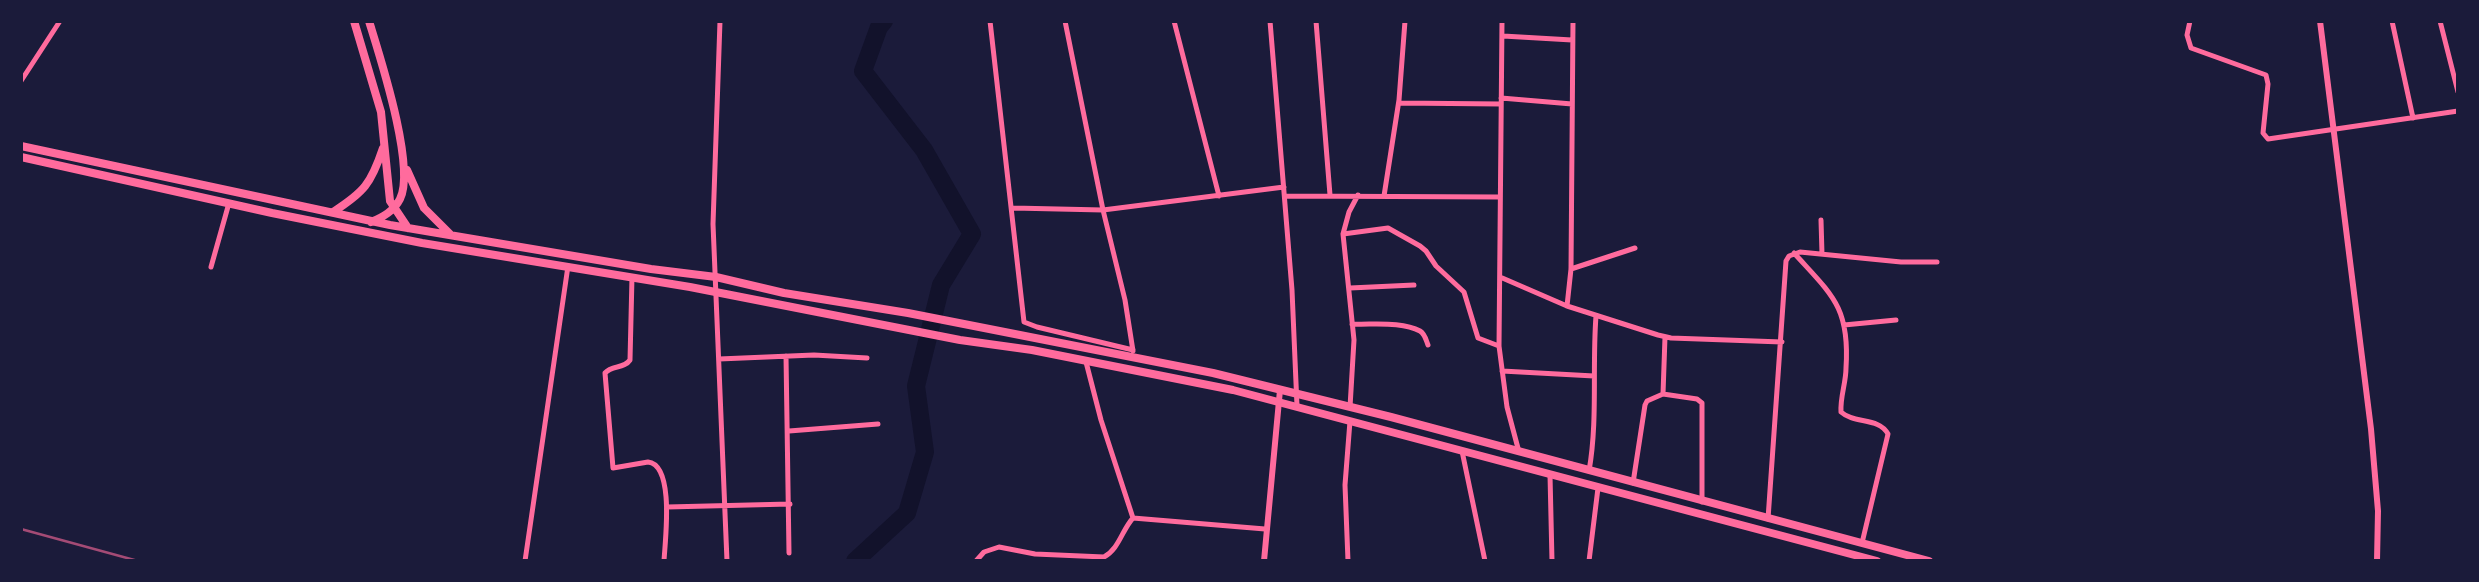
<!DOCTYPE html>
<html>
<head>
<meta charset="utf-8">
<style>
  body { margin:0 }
  #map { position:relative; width:2479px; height:582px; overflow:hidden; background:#1b1b3a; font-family:"Noto Sans",sans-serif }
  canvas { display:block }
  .frame { position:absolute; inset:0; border:23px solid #1b1b3a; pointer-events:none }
</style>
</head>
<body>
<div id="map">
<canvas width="2479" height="582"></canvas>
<div class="frame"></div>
</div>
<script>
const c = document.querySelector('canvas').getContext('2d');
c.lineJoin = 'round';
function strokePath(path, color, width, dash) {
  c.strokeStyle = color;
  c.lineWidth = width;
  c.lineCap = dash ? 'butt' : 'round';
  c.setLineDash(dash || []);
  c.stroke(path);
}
const river = new Path2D(`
  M855,561L907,513L925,452L916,386L941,285L972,234L924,150L863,71L879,27L884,21`);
const minor = new Path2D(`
  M720,21L713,224L727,561
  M990,21L1024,322L1037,327L1133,350
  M1065,21L1103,210L1125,300L1133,351
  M1174,21L1219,196
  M1270,21L1292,290L1297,406
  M1316,21L1330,195
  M1502,21L1499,346L1507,407L1519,452
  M2190,21L2187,35L2191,48L2266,75L2268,84L2263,133L2268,139L2458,111
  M2392,21L2413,118
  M2440,21L2458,92
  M1503,36L1572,40
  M21,81L60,21
  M1501,98L1572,104
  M1399,103L1501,104
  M1285,196L1500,197
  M1384,196L1399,100L1405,21
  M1013,208L1103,210L1284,187
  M1821,220L1822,254
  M1343,234L1388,228L1420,246L1426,251L1436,266L1464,292L1478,338L1499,346
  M1794,253C1832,295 1850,307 1846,368C1846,383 1840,397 1841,412C1854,424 1879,417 1888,434L1862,543
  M211,267L229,203
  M1571,269L1635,248
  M632,277L630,360C624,369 612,365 605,373L613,468L648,462C675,465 665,541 664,561
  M1500,277L1567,306L1658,335L1671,338L1782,342
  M1350,288L1414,285
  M1567,306L1571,269L1573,21
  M1352,324C1372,325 1402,321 1420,331C1425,334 1426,340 1428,345
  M1844,325L1896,320
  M1665,337L1663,394L1697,399L1702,403V502
  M786,356L789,553
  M719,359L814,355L867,358
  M1502,371L1594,376
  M1350,407L1354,340L1343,234L1349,212L1358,195
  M789,431L878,424
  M1462,451L1485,561
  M1589,471C1598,420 1592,368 1596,316
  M1550,475L1552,561
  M1633,483L1645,405L1647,401L1663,394
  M667,507L790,504
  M1133,518L1265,529
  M1768,519L1786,261L1789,256L1800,252L1901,262H1937
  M525,561L568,266
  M976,561L984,552L999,547L1035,554L1104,557C1119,549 1122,530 1133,518L1101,420L1086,362
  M1348,561L1345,485L1350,421
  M1589,561L1598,488`);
const tertiary = new Path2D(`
  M2320,21L2371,429L2378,511L2377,561
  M1264,561L1280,390`);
const trunk = new Path2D(`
  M354,21L381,112L390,201L408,228
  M369,21C380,57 416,167 400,199C394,211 383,217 371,222
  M21,146L390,225L651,269L716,277L784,293L908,313L1213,373L1391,417L1929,561
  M21,157L272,213L422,243L690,287L960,340L1032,350L1233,390L1877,561
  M407,170L424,208L450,234
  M333,212C364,192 371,184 383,148`);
const rail = new Path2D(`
  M21,529L138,561`);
strokePath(river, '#12122b', 18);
strokePath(minor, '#ff6b9d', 5);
strokePath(tertiary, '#ff6b9d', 6);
strokePath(trunk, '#ff6b9d', 8);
strokePath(rail, '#a44b75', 2.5);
</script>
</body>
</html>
